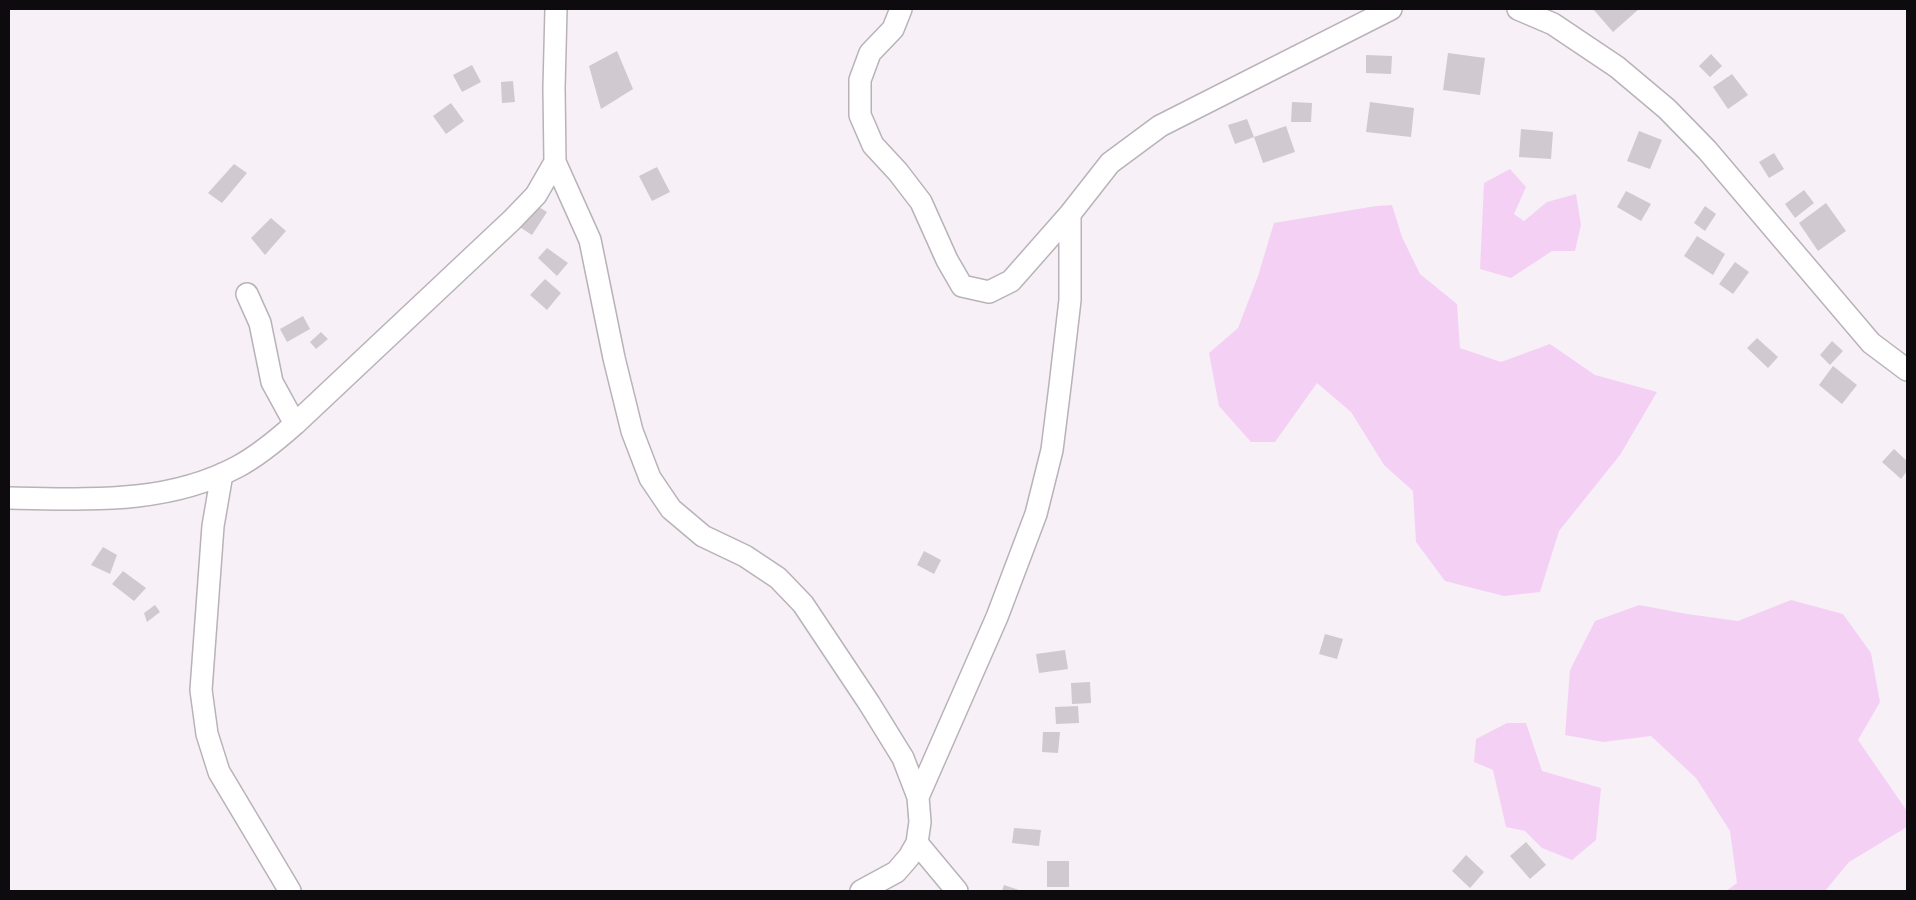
<!DOCTYPE html>
<html>
<head>
<meta charset="utf-8">
<style>
  body { margin:0 }
  #map { position:relative; width:1916px; height:900px; overflow:hidden; background:#f7f0f7; font-family:"DM Sans",sans-serif }
  canvas { display:block }
  .frame { position:absolute; inset:0; border:10px solid #0d0b0d; pointer-events:none }
</style>
</head>
<body>
<div id="map">
<canvas width="1916" height="900"></canvas>
<div class="frame"></div>
</div>
<script>
const c = document.querySelector('canvas').getContext('2d');
c.lineJoin = 'round';
function paint(path, color) {
  c.fillStyle = color;
  c.fill(path, 'evenodd');
}
function strokePath(path, color, width, dash) {
  c.strokeStyle = color;
  c.lineWidth = width;
  c.lineCap = dash ? 'butt' : 'round';
  c.setLineDash(dash || []);
  c.stroke(path);
}
const green = new Path2D(`
  M1510,169L1526,187L1514,214L1524,221L1547,202L1576,194L1581,225L1575,251H1552L1511,278L1480,269L1484,183Z
  M1392,205L1402,237L1420,274L1457,304L1460,348L1501,362L1550,344L1595,375L1657,392L1620,455L1559,531L1540,592L1504,596L1445,581L1416,542L1413,491L1384,465L1351,412L1317,383L1275,442H1251L1219,406L1209,353L1238,328L1258,276L1274,223L1376,206Z
  M1791,600L1843,614L1871,653L1880,702L1858,740L1907,811V827L1849,862L1825,891H1726L1737,883L1730,831L1696,778L1651,736L1603,742L1565,735L1570,670L1595,621L1639,605L1687,614L1738,621Z
  M1507,723H1526L1542,771L1601,788L1596,840L1572,860L1542,848L1525,831L1506,827L1493,770L1474,762L1476,739Z`);
const building = new Path2D(`
  M1593,9H1639L1613,32Z
  M617,51L633,89L601,109L589,66Z
  M1448,53L1485,58L1480,95L1443,90Z
  M1711,54L1722,66L1710,77L1699,66Z
  M1366,55L1392,56L1391,74L1366,73Z
  M472,65L481,82L462,92L453,75Z
  M1732,74L1748,95L1728,109L1713,87Z
  M513,81L515,102L502,103L501,82Z
  M1292,102L1312,103L1311,122H1291Z
  M1370,102L1414,108L1411,137L1366,132Z
  M451,103L464,121L446,134L433,116Z
  M1247,119L1254,137L1286,126L1295,152L1263,163L1254,137L1235,144L1228,125Z
  M1521,129L1553,132L1551,159L1519,157Z
  M1639,131L1662,140L1650,169L1627,161Z
  M1774,153L1784,169L1769,178L1759,162Z
  M234,164L247,173L222,203L208,193Z
  M657,167L670,192L652,201L639,176Z
  M1804,190L1814,203L1795,218L1785,204Z
  M1626,191L1651,204L1641,221L1617,207Z
  M529,201L547,212L532,235L515,224Z
  M1826,203L1846,231L1818,251L1799,223Z
  M1705,206L1716,214L1705,231L1694,223Z
  M271,218L286,231L265,255L251,238Z
  M1697,236L1725,254L1713,275L1684,256Z
  M547,248L568,263L557,276L538,258Z
  M1735,262L1749,272L1733,294L1719,284Z
  M545,279L561,293L547,310L530,295Z
  M303,316L310,329L287,342L280,329Z
  M321,332L328,339L316,349L310,342Z
  M1757,338L1778,357L1768,368L1747,348Z
  M1832,341L1843,351L1830,365L1820,355Z
  M1833,366L1857,385L1842,404L1819,385Z
  M1894,449L1907,461V471L1901,479L1882,462Z
  M103,547L117,555L110,574L91,565Z
  M924,551L941,560L934,574L917,565Z
  M123,571L146,588L134,601L112,584Z
  M155,605L160,612L147,622L144,613Z
  M1325,634L1343,639L1337,659L1319,654Z
  M1065,650L1068,669L1039,673L1036,654Z
  M1090,682L1091,703L1072,704L1071,683Z
  M1078,706L1079,723L1056,724L1055,707Z
  M1043,732H1060L1058,753L1042,752Z
  M1014,828L1041,830L1039,846L1012,843Z
  M1526,842L1546,865L1530,879L1510,856Z
  M1466,855L1484,872L1470,888L1452,871Z
  M1047,861H1069V887H1047Z
  M1004,885L1022,891H1002Z`);
const minor = new Path2D(`
  M556,9L554,88L555,162L590,240L614,358L632,431L650,478L671,509L703,536L745,556L778,578L803,604L869,703L903,758L918,797L920,822L917,843L909,857L896,872L861,891
  M901,9L893,29L870,53L860,80V115L873,145L898,172L921,202L947,260L962,286L989,292L1011,281L1070,214L1110,163L1160,126L1391,9
  M1518,9L1553,24L1617,67L1667,109L1707,150L1871,343L1907,370
  M247,294L260,323L272,382L295,424
  M222,474L213,526L201,690L207,734L219,772L290,891
  M9,498C87,499 165,505 237,467C258,456 277,440 295,424L512,220L536,195L555,162
  M918,797L997,617L1036,514L1052,450L1060,386L1070,300V214
  M917,843L957,891`);
paint(green, '#f4d1f4');
paint(building, '#d0c9d0');
strokePath(minor, '#b9b2b9', 24);
strokePath(minor, '#fff', 21);
</script>
</body>
</html>
